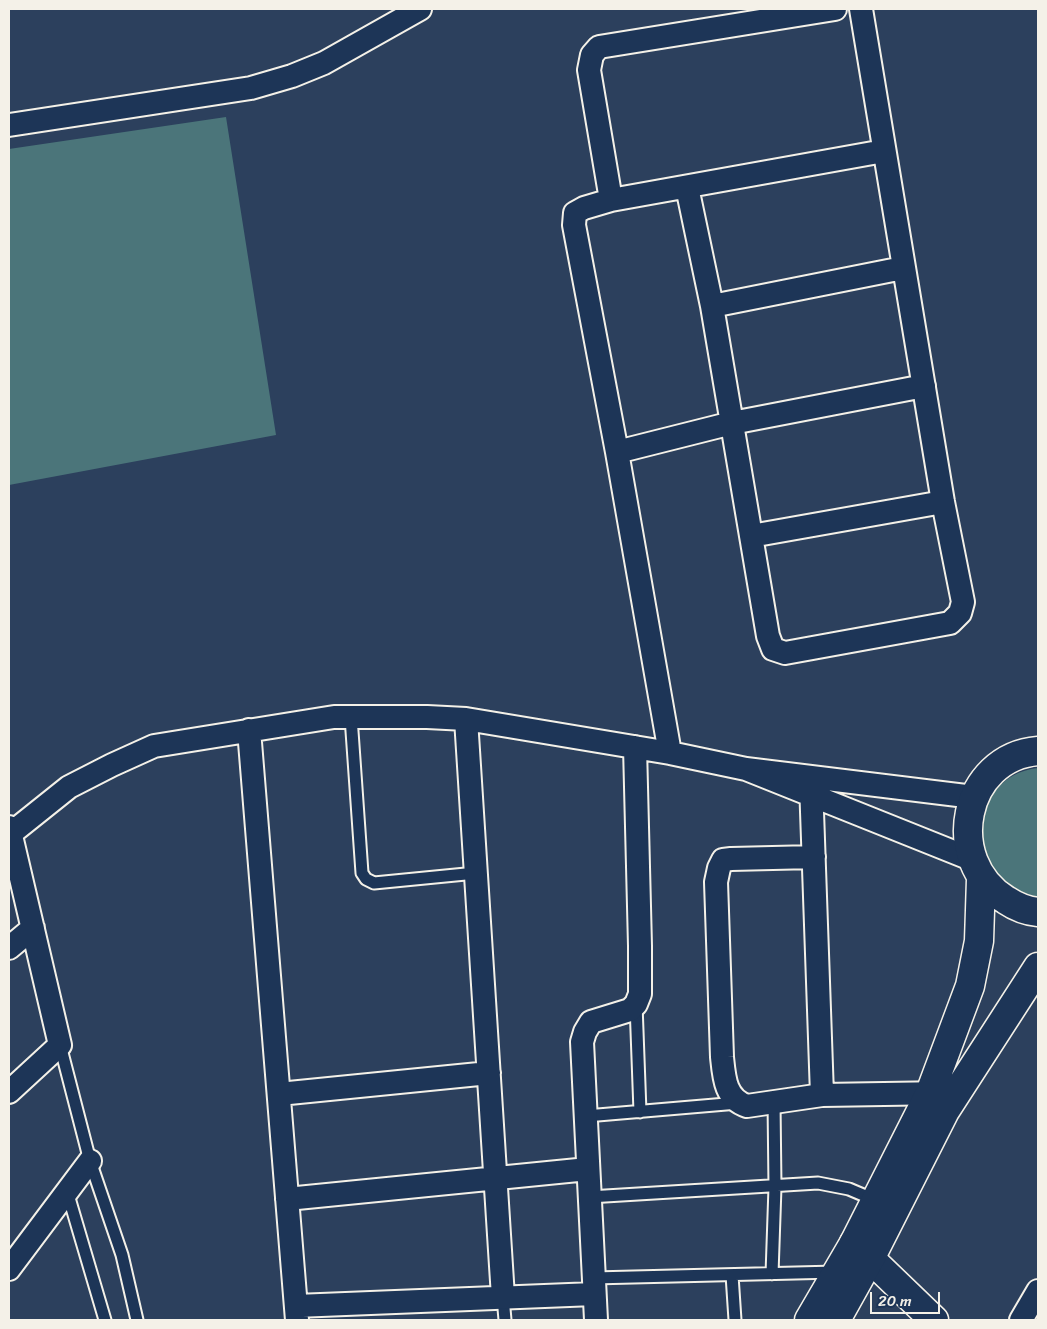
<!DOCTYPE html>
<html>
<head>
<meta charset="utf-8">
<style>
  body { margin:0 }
  #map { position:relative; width:1047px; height:1329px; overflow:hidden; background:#2c405d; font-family:Sriracha,sans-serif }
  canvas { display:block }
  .frame { position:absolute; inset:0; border:10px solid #f4f1e8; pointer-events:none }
  .scale { position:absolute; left:870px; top:1292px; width:70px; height:22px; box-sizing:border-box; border:2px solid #f4f1e8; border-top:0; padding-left:6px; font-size:15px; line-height:18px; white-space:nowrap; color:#f4f1e8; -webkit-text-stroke:4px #1d3557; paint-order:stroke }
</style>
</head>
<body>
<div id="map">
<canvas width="1047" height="1329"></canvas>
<div class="frame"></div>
<div class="scale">20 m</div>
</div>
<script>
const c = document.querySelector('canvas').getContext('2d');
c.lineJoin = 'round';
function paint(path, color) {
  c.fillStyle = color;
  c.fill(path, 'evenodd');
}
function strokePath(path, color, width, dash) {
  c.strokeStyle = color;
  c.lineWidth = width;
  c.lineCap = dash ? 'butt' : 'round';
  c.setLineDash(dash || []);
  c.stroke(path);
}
const green = new Path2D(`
  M226,117L276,435L9,485V149Z
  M1038,768V897C964,888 963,776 1038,768Z`);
const lane = new Path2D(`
  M351,717L362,873L366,879L374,883L476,873
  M636,1004L640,1112
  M60,1045L90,1161L122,1255L137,1320
  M586,1116L738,1103
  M67,1191L105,1320
  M589,1197L818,1183L849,1189L875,1200
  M772,1274L775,1187L774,1102
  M732,1275L735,1320
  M593,1278L836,1272
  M503,1297L505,1320`);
const street = new Path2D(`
  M9,125L251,88L292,76L324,63L420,9
  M687,187L712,306L768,636L773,649L785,653L950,623L960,613L963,602L943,502L861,9
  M611,200L589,70L592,55L599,47L835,9
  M712,306L903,268
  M617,452L732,423L924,386
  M751,536L943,502
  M466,719L503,1297
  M249,730L297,1320
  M670,753L617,452L574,225L575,213L584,208L611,200L884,151
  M811,783L822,1095
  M9,827L60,1045L9,1092
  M9,835L69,787L112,765L154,746L334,717H427L466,719L670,753L746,769
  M814,857L731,859L723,860L719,868L716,882L722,1057C724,1077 725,1099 747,1106L822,1095L946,1093
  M971,859L746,769L974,797
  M9,948L33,928
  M279,1094L489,1073
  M287,1199L588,1169
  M9,1269L90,1161
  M296,1306L594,1294
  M596,1320L582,1042L585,1032L591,1022L630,1010L636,1004L640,994V946L635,747
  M1021,1320L1038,1291`);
const secondary = new Path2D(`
  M854,1243L934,1320`);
const primary = new Path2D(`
  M1038,751C963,757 942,860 1006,900C1015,906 1027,911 1038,912
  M809,1320L854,1243L930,1093L970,986L979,941L981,879
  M836,1320L870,1259L945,1111L1038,967`);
paint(green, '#4b757a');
strokePath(lane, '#f4f1e8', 15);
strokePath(street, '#f4f1e8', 26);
strokePath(secondary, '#f4f1e8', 31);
strokePath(primary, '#f4f1e8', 31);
strokePath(lane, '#1d3557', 11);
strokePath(street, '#1d3557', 22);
strokePath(secondary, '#1d3557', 28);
strokePath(primary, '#1d3557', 28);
</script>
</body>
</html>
